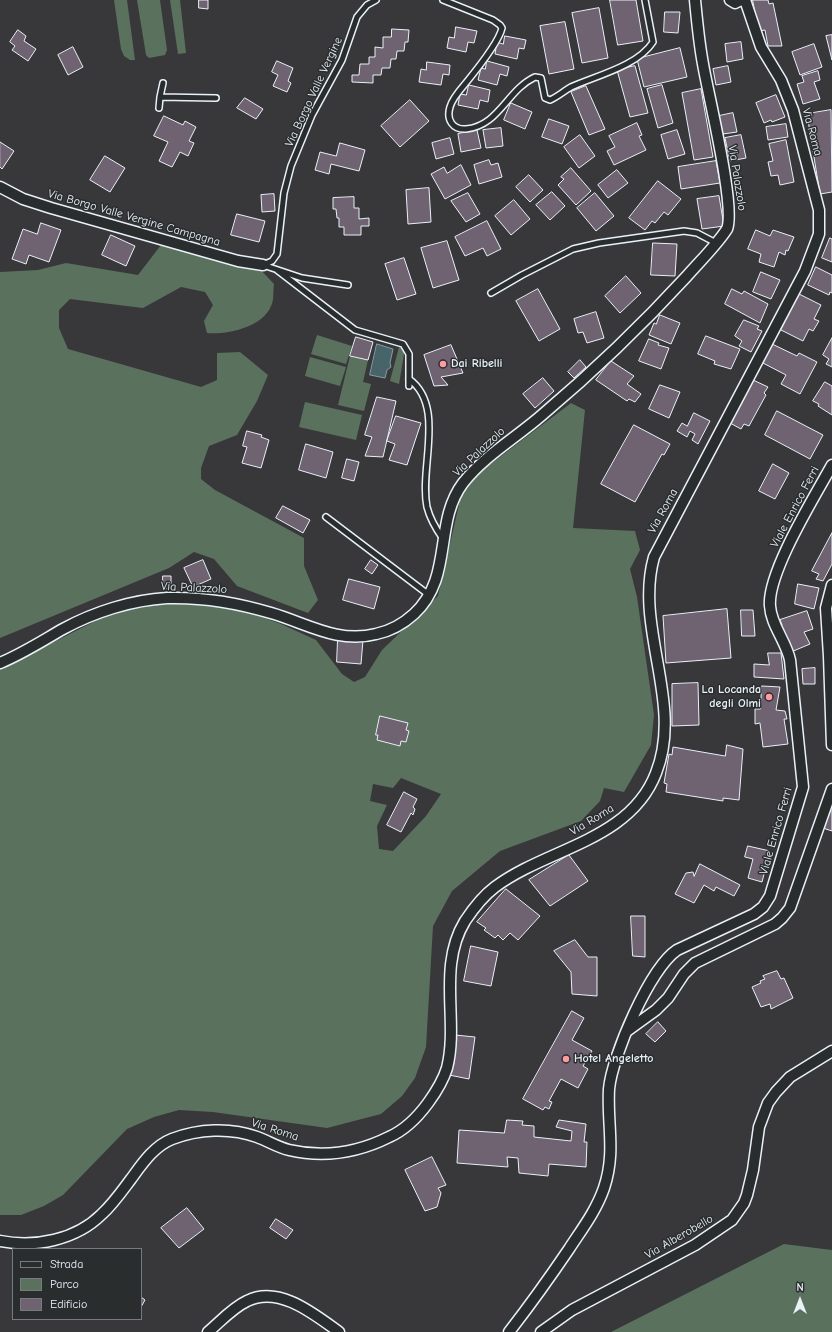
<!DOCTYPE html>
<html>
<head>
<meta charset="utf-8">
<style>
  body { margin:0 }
  #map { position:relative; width:832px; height:1332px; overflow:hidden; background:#38383b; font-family:"Comic Neue",sans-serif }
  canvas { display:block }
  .legend { position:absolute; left:12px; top:1248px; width:130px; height:72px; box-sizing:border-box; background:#2a2d2e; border:1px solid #767b7f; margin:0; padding:5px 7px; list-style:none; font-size:12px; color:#e8f1f8 }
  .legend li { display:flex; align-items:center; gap:8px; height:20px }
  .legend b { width:20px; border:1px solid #767b7f }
  .north { position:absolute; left:780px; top:1280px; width:40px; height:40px; -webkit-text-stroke:3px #2a2d2e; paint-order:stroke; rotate:0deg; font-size:11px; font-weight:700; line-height:16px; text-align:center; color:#e8f1f8 }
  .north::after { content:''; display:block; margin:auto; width:14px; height:18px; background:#e8f1f8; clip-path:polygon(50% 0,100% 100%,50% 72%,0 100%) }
</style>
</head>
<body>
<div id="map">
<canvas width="832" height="1332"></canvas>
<ul class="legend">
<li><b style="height:5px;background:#2a2d2e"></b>Strada</li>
<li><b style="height:11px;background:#5a715d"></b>Parco</li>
<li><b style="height:11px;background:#6f6271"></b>Edificio</li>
</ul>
<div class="north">N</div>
</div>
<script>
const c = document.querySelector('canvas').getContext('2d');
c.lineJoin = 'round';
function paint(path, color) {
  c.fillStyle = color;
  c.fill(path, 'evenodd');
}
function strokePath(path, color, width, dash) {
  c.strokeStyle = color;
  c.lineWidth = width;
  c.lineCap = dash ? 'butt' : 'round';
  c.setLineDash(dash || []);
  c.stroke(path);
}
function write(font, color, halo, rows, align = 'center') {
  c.font = font + ' "Comic Neue",sans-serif';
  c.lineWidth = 3;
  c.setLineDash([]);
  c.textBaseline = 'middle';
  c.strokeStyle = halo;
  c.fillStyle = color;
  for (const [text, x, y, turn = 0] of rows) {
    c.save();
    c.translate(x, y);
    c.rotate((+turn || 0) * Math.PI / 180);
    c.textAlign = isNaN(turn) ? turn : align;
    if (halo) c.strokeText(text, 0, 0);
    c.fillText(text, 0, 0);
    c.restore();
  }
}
const green = new Path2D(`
  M114,0H127L135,60H130L124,56L121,49Z
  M137,0H160L167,50L165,55L149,58L146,55Z
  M170,0H180L186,53L178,54Z
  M161,245L259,268L274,284C273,291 274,301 271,306C263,327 227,335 207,333L204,321L213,305L205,292L181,287L143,308L70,299L59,310V328L68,349L201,387L217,380V353L240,352L268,375L257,401L237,435L209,446L201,468V479L215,490L304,538V566L318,600L308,613L237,586L214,559L194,552L169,568L0,638V272L38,270L66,263L138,275Z
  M317,335L352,346L346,364L311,354Z
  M399,347L405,348L399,384L390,381Z
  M350,356L368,360L363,382L371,384L364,411L338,405Z
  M310,357L346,367L340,386L305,376Z
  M305,402L362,415L356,440L299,427Z
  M571,403L585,410L573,528L635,531L640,550L630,569L637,597L654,715L651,745L624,792L604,788L600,801L581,821L500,851L452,891L433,926L426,1047L415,1078L402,1096L381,1114L327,1128L213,1112L179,1110L154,1117L127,1129L63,1195L44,1206L21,1215H0V668L7,666L103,617L144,606L182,603L240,609L281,624L316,640L342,674L354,682L365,677L382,650L438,596L461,496L480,472ZM380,716L408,724L406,730L409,732L406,741H401L400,746L377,740L378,735H376ZM401,778L441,794L426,816L393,851L379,849L377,826L387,805L370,801L373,784L393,788Z
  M784,1244L832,1250V1332H611Z`);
const water = new Path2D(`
  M377,344L393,349L390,363L391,367L387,370L385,378L370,375Z`);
const building = new Path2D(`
  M199,0H208V9L199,8Z
  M610,0H636L643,41L618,45Z
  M753,0H768L769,4L773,3L782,46H768L765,30L759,31Z
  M599,8L608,58L582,63L572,13Z
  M665,12H680L678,33L664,32Z
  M565,22L574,69L549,74L540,26Z
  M456,27L477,31L474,43L468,42L466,52L447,48L449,37L454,38Z
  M392,29L409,30L408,42H405L404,51H397L396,59H391L390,68H382L381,75H373V83L352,82V75H359L360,64H369V57H375V47L383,48V37H391Z
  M18,30L26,36L24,41L36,49L28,61L12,50L15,46L10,42Z
  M832,35V60L826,36Z
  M505,36L526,40L524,49L519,48L517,59L495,54L497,42L503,44Z
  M741,42L743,59L727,62L725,44Z
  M814,44L822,67L800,75L792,52Z
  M73,47L83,67L68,75L58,55Z
  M680,48L687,77L644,87L637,59Z
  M277,61L293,68L288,81L291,83L287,92L273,86L278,75L272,72Z
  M487,61L509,67L507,76L500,74L497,85L478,80L481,68L485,69Z
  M427,62L450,65L449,75L443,74L441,85L419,82L421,69L426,70Z
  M635,66L648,113L630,117L617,70Z
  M728,66L731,82L716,85L713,69Z
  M818,71L820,80L814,82L820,99L803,104L797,84L804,82L802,76Z
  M469,85L490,90L488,102L480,100L478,109L458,105L460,94L466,95Z
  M662,85L673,123L658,128L647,89Z
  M586,86L605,129L589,135L571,92Z
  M701,89L713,157L694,160L682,93Z
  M776,95L785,117L772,122L771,120L764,123L756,103Z
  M245,98L263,109L256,119L237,108Z
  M410,100L429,121L400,147L381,126Z
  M511,103L532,112L525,129L504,120Z
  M831,110L832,192L820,194L807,114Z
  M733,113L737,132L723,134L719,116Z
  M164,116L183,125L185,121L196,127L189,141L194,143L188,156L180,152L172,167L159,161L168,142L154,136Z
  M549,119L569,126L562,144L542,137Z
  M637,123L642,135L639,136L646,150L614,165L607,151L615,147L609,136Z
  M786,124L788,137L768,140L766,127Z
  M501,128L503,146L486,148L483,130Z
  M477,130L481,148L461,152L458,134Z
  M677,130L685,154L668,159L661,135Z
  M580,135L595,156L579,168L564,147Z
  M741,135L746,158L730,161L725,138Z
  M450,138L454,154L436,159L432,143Z
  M786,140L794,182L780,185L778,175L771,176L768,162L773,161L769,144Z
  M0,142L14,151L2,169L0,167Z
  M340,143L365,150L359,171L331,164L329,174L315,170L320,152L336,156Z
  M105,156L125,168L110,192L90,180Z
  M489,160L491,165L498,163L502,177L479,184L474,165Z
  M716,161L720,183L681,189L678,167Z
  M461,165L471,185L445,199L431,174L444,167L447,173Z
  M571,168L591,191L576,205L558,185L564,179L561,177Z
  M617,170L628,183L608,198L598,185Z
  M529,175L543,190L530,202L516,187Z
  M658,181L681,199L668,215L664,212L655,223L652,221L645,230L629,218Z
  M429,188L431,222L408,224L406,190Z
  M552,192L565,206L550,220L536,205Z
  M468,193L480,214L466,222L451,201Z
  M595,193L614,216L596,231L577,208Z
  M274,194L275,211L262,212L261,195Z
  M719,196L724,226L702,229L697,199Z
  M354,197V208H359V219L369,218V226H361V235H344V227H339V218H337L336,209H333V198Z
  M514,200L530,219L511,235L495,216Z
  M237,214L265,221L259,242L231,235Z
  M487,221L501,249L487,256L483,248L465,256L455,237Z
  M41,223L61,230L49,262L29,255L26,264L12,259L23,229L37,234Z
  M756,230L770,236L773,230L794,237L788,251L786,250L785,255L779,252L774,267L759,262L761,254L748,249Z
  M111,235L135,246L126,266L102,255Z
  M830,238L832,239V262L822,258Z
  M447,241L459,280L433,288L421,248Z
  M653,243L677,244L675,276L651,275Z
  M404,258L416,294L397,300L385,264Z
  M816,267L832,275V293L830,292L829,295L808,285Z
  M761,272L780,280L771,299L753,292Z
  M626,276L641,293L620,313L605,296Z
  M538,289L560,329L539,341L516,301Z
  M732,289L742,294L744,291L768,304L760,323L725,304Z
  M799,294L821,305L814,319L819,321L813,331L809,329L803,341L781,330Z
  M596,312L604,338L587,343L583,332L578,333L574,319Z
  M660,315L680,323L671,344L649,335L654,323L656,324Z
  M744,320L759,326L757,329L762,331L751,352L739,346L742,341L735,336Z
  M706,336L740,349L731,369L714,364L715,361L698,354Z
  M356,337L373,342L368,360L350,356Z
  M832,338V367L826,364L829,359L823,355Z
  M649,339L659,343L658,345L669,348L661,369L639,361Z
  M772,344L797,356L799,353L817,362L800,394L781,384L786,375L763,363Z
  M451,345L463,373L441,377L448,385L434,386L424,355Z
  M580,360L586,367L574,378L568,372Z
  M611,361L634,376L627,384L641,394L635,402L629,399L627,401L596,380Z
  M543,378L554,391L535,408L523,394Z
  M753,380L768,387L764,393L766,395L749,426L744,424L741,429L730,423Z
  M825,382L832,386V415L818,406L819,404L813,401Z
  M660,385L680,392L669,418L649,409Z
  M377,397L396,401L383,457L365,456L372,437L365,435Z
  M777,411L823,435L810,459L765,435Z
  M694,413L710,421L698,444L692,440L695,434L690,431L687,437L677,431L682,423L687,426Z
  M396,416L421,423L407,465L389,460L395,444L387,441Z
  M634,425L670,444L664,455L662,454L635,502L601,484Z
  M247,431L262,435L261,437L269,440L261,468L242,463L247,447L243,446Z
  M306,444L333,452L326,478L299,470Z
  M347,459L359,462L354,481L342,478Z
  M773,464L789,473L775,499L759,491Z
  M283,506L310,520L303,533L276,518Z
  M832,533V564L823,581L816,579L819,574L812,571Z
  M203,560L211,579L193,587L184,568Z
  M371,560L378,565L372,574L365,569Z
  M163,576H171V588L163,589Z
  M349,579L380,587L374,609L343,600Z
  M798,584L819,588L814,609L795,604Z
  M727,609L731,658L666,663L663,616Z
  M741,610H753L755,636H742Z
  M807,611L813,629L804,632L810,644L791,652L779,627L782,625L780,620Z
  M338,639L363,640L361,664L337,662Z
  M768,653H781L784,679L754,677V664L769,665Z
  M815,668V684H803L802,669Z
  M698,683L699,725L672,726V684Z
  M762,686L780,687L776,710L785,711L787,719H784L788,744L763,747L760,723L755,724V709H760Z
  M380,716L408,723L406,730L409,731L406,742L401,741L400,746L377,740L378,735H376Z
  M727,745L743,749L739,800L723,798V801L666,792L667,784L664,783L669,754L672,755L673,747L725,756Z
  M404,792L417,799L413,807L415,809L413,815L411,813L401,832L387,825Z
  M832,801V831L823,828Z
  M748,846L770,851L762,882L748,878L753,859L745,857Z
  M569,855L588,881L550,906L529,880Z
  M700,864L740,885L734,896L716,887L714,891L704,885L694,903L675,894L686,873L693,872L694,876Z
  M506,889L540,916L518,940L510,933L503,940L498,935L495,938L484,930L486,928L477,922Z
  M631,916H645V957L633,956Z
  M575,940L588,957H597V996L572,994L571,972L554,951Z
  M471,946L498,952L491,986L464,981Z
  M777,971L781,979L784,978L793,998L771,1009L770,1004L761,1007L752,987L761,983L760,981L765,979L763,976Z
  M572,1011L584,1018L572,1040L592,1051L583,1066L588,1069L578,1088L561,1079L549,1101L552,1102L549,1109L545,1107L543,1110L523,1099Z
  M658,1022L666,1031L655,1042L646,1034Z
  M455,1035L475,1037L469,1079L449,1075Z
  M507,1120L523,1121L522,1125L534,1126V1137L571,1141L572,1131L556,1127L559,1120L586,1124L584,1142H587L586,1167L549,1164L548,1176L519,1173L518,1158L507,1157L508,1167L457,1163L459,1130L504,1133Z
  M432,1157L446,1185L438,1188L441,1193L437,1207L425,1211L405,1170Z
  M187,1208L204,1229L179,1248L161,1228Z
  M276,1219L293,1230L286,1239L270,1228Z
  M141,1297L145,1300L141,1307Z`);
const service = new Path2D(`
  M443,0L493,20L500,25L502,28C499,42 474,73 465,84C459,91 452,99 450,107C446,120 453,130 466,129C499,126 507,90 535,77L541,78L545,98L550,100C557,97 564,91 571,87C595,76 638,66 653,42L645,0
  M163,83L160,97L216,98
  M159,108L160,97
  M263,265L272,261L277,254L284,193L291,166L312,115L342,60L357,17L367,5L376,0
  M263,265L302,278L348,285
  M277,270L355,330L403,344L409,354V386
  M491,293L522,275L573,249L599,243L684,231L697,233L716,243
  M409,379C446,406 419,467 427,507C430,519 436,529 443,539
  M326,517L429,595`);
const minor = new Path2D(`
  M730,0L735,3L741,0
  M0,187L23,199L51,208L238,261L263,265
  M832,585L826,608L829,656L832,745
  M0,663C22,654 42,641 63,629C94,612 132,600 167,598C202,597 238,603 271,613C306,623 338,644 376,634C391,631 403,624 414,614C454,577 433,523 463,483C484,456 517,437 542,415C593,372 642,325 687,276C700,261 716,246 727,229C736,207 708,94 703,64C699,43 697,21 695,0
  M627,1031L656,1010L668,998L684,974L695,963L775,924L782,918L790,908L832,789
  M0,1241C35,1248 76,1240 102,1214C113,1204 122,1191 131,1179C142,1164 154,1146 172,1139C198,1129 230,1127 257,1137C268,1141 277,1147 289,1150C324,1158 357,1153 389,1137C405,1130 417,1118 428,1103C436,1092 443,1081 447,1068C459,1021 437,967 465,921C473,909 483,896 495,887C547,848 630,841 656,773C684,703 634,628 654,557L805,271L819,234V210L793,110L781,80L761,47L745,0
  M208,1332C220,1322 232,1308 247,1301C279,1285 314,1314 339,1332
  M509,1332C530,1305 550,1277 569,1249C582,1229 596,1211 604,1188C616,1152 607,1125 609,1089C612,1056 650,968 677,950L754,914L763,907L770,896L803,787L790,660C786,641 771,625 770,606C767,573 815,496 832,465
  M541,1332L572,1310L695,1245L732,1220L744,1203L747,1195L753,1170L759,1127L768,1103L776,1092L790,1077L832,1051`);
const markers = [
  [443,364,4,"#ff9aa2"],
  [769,697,4,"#ff9aa2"],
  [566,1059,4,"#ff9aa2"]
];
const streetNames = [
  ["Via Borgo Valle Vergine",314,92,-65],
  ["Via Roma",812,132,75],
  ["Via Palazzolo",737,178,81],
  ["Via Borgo Valle Vergine Campagna",134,218,16],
  ["Via Palazzolo",479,452,-43],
  ["Viale Enrico Ferri",795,507,-62],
  ["Via Roma",663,511,-61],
  ["Via Palazzolo",194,588,3],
  ["Via Roma",592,820,-31],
  ["Viale Enrico Ferri",776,831,-74],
  ["Via Roma",275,1130,18],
  ["Via Alberobello",679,1237,-30]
];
const poiNames = [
  ["Dai Ribelli",451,364],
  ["La Locanda",761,690,"right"],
  ["degli Olmi",761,704,"right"],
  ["Hotel Angeletto",574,1059]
];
paint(green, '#5a715d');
paint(water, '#47646a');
strokePath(water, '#879ca3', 1);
paint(building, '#6f6271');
strokePath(building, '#e8f1f8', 1);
strokePath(service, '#e8f1f8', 8);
strokePath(minor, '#e8f1f8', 13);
strokePath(service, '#2a2d2e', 5);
strokePath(minor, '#2a2d2e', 10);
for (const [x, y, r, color] of markers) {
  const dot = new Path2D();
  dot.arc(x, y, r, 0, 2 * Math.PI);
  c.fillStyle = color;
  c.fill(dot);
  strokePath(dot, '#2a2d2e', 1.5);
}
write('12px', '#e8f1f8', '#2a2d2e', streetNames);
write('bold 12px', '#e8f1f8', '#2a2d2e', poiNames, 'left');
</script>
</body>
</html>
